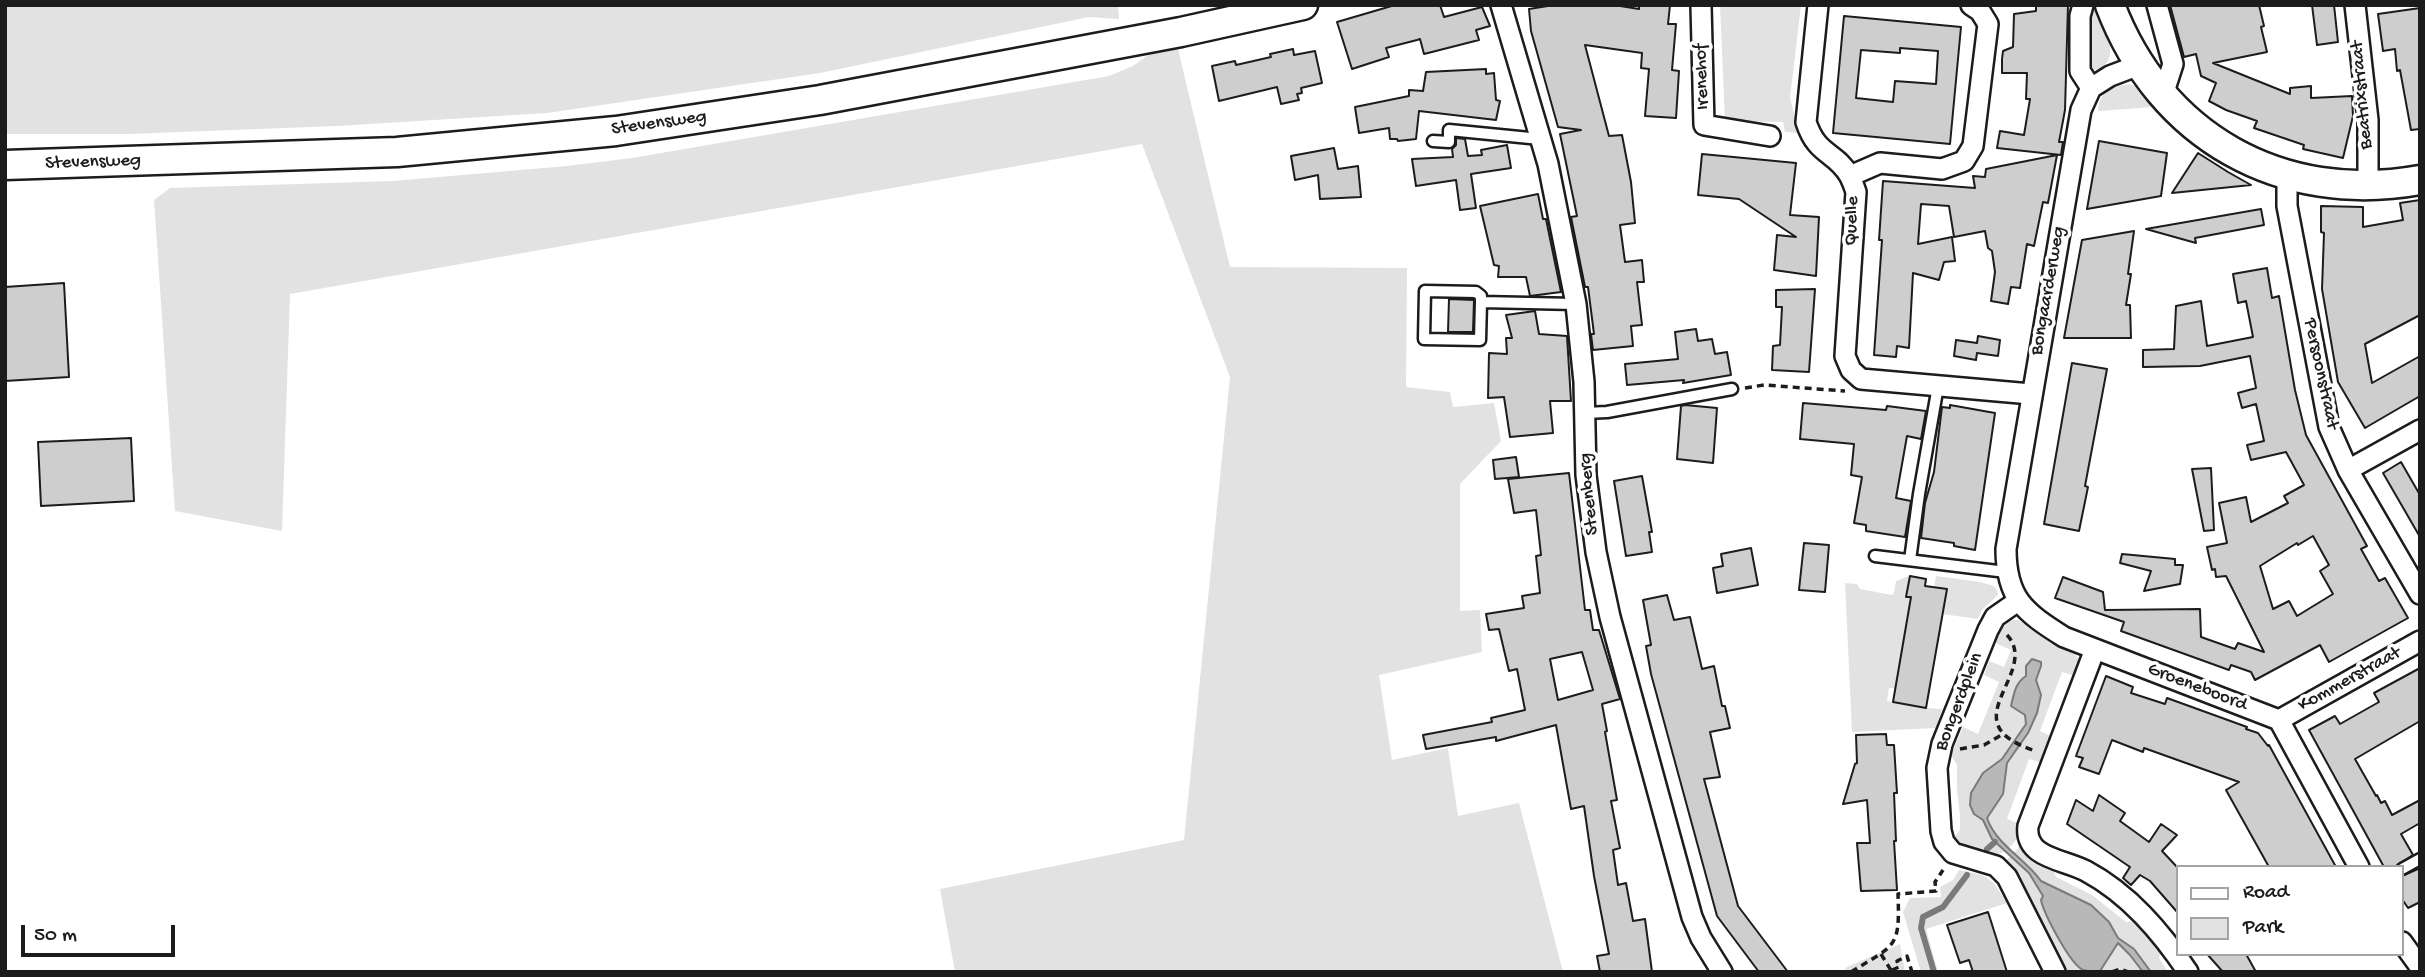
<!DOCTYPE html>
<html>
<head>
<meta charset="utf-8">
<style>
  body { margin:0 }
  #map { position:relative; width:2425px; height:977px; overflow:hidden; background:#fff; font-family:"Gochi Hand",sans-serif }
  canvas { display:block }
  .frame { position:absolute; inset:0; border:7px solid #1c1c1c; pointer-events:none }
  .legend { position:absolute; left:2176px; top:865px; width:228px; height:91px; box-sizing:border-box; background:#fff; border:2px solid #a4a4a4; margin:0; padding:9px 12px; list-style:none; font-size:21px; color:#1c1c1c }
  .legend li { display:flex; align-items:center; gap:14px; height:35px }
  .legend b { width:35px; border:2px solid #a4a4a4 }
  .scale { position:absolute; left:21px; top:925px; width:154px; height:32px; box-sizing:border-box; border:4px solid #1c1c1c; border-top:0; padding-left:9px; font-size:21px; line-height:24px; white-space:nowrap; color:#1c1c1c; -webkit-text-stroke:5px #fff; paint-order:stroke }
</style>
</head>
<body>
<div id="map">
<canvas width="2425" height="977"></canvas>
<div class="frame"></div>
<ul class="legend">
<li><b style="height:9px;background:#fff"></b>Road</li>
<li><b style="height:19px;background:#e2e2e2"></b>Park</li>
</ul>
<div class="scale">50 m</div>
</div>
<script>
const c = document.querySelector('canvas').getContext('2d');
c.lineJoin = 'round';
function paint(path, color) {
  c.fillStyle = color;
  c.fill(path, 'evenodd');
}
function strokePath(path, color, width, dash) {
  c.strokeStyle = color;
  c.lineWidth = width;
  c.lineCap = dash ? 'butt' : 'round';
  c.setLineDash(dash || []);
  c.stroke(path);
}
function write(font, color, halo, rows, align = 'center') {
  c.font = font + ' "Gochi Hand",sans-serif';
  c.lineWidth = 7;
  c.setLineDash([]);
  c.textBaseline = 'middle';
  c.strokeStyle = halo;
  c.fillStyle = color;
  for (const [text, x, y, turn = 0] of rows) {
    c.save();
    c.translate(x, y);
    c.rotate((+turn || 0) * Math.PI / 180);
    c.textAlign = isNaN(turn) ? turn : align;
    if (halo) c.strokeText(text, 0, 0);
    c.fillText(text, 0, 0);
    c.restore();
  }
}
const green = new Path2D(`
  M5,5H1118L1119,19L1089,17L820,73L547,113L337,126L128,134H5Z
  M1720,5H1801L1790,98L1799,133L1785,132L1783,122L1725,121Z
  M2088,5H2095C2104,25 2128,68 2088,71Z
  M1178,49L1230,267L1407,268L1406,387L1450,392L1453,407L1494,403L1501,441L1460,484V611L1480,610L1482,652L1379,675L1392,760L1448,748L1458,816L1519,803L1563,972H955L940,889L1184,840L1230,377L1142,144L290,294L282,531L175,511L154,200L170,188L393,181L567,166L632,158L1109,76L1133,66L1151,53Z
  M2130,84L2137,87L2154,107L2098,111C2099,92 2112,86 2130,84Z
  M1909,576L1907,596L1911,597L1895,688H1889L1887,701L1926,708L1942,709L1936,728L1852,732L1845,583L1857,584L1860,589L1892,595L1894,592L1896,581Z
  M1936,576L1980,582L1994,586L1997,590L1998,595L1982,610L1978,619L1942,614L1946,589L1934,587Z
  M2010,620H2018L2049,642L2076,655L2081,663L2078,677L2062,672L2040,731L2055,738L2045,764L2029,759L2007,819L2022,825C2019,837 2010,853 1996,854C1990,854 1986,850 1980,849C1968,846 1963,848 1954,837L1960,830V816L1957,789V765L1951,755L1963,727L1978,734L1999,682L1984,675L1989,661L2004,667L2011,650L1995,643L2003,625Z
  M2020,846C2027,860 2037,862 2052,866L2056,877L2092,895L2126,922L2136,921L2161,949L2159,958L2168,972H2064C2046,934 2029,896 2005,862Z
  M1959,870C1990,876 1990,876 2007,903L1926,929L1938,972H1921L1903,912L1910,898L1941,897L1940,887L1953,880Z
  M1900,944L1905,972H1843L1847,967Z`);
const water = new Path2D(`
  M2032,659L2041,662V666L2036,680L2041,695L2037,713L2028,733L2007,763L2003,794L1987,818C1996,845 2026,859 2041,881L2091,905L2109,922L2118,938L2134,949L2151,972H2143L2130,955L2118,943L2100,971C2094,971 2088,972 2083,970C2070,964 2044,914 2041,900L2043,896L2029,873L1992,839L1983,820L1974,814L1970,805L1971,793L1983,773L2002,759L2026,724L2025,715L2011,706C2014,694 2015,683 2026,676V666Z`);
const stream = new Path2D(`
  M1987,849L1995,842
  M1934,972L1921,928L1923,917L1943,907L1967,875`);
const building = new Path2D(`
  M1395,5H1440L1444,17L1482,7L1490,26L1476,30L1479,40L1424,54L1420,39L1417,40L1386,48L1389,57L1352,69L1337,22Z
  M1554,5H1614L1639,9V5H1670L1668,24H1676L1672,70L1679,71L1676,118L1645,116L1649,69L1641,68L1642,53L1585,45L1609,136L1622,135L1631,182L1635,223L1620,225L1625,262L1642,260L1644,282H1637L1642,325L1631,326L1633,346L1593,350L1591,334H1594L1588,287H1585L1571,217L1577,216L1560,134L1581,130L1558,127L1531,31L1529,9Z
  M2036,5H2068L2065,110L2059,142H2063L2061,155L1997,148L2000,131L2024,135L2030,99H2026L2027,73H2002V59L2003,51L2013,47L2014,14L2036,11Z
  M2170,5H2259L2264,26L2261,27L2267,52L2213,63L2290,94V88L2311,86V98L2352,96L2353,116L2343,158L2303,149L2304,145L2254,128L2257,121L2226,110L2209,101L2216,83L2201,76L2196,54L2184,57Z
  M2312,5H2334L2338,42L2317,45Z
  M2420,8V129L2411,130L2400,70L2397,71L2395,49L2383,51L2378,14Z
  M1844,16L1961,27L1950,144L1833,133ZM1900,48L1938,51L1936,84L1895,81L1893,102L1856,98L1861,50L1900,53Z
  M1293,49L1294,55L1315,51L1322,83L1301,88L1302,93L1297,94L1299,100L1281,104L1277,87L1219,101L1212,66L1235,61L1236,65L1271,57L1270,54Z
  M1486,69V74L1494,73L1496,100L1500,101L1496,120L1419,111L1416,139L1398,141L1397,139H1390L1389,128L1359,133L1355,107L1409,96V90L1423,91L1426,72Z
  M1456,138L1465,139L1468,156L1482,155L1481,150L1507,145L1511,168L1471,174L1476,208L1460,210L1456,180L1416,186L1412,159L1453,157L1452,149L1456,145Z
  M2099,141L2167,153L2161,196L2087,209Z
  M1334,148L1338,169L1358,166L1361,197L1320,199L1318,175L1295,180L1291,156Z
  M2198,153L2228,172L2251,185L2172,193Z
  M1702,154L1796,163L1790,215L1819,217L1816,276L1774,270L1777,235L1796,237L1739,199L1698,195Z
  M2057,155L2048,203L2043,202L2034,246L2027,244L2020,288L2011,287L2008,304L1991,301L1995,272L1992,251L1988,248L1985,231L1954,237L1949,206L1921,204L1918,244L1952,237L1955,261L1944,262L1939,280L1913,273L1909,348L1897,346L1896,357L1874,355L1882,240H1879L1883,181L1975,188L1973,176L1985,177L1986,169Z
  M1538,194L1543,219H1546L1561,292L1530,296L1526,277H1498L1499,266L1494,265L1480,206Z
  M2420,200V315L2365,344L2372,383L2420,356V396L2365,428L2338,382L2322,289L2324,233L2321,232V206L2363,207V227L2403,220L2400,203Z
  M2261,209L2264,225L2195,238L2196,243L2146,229Z
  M2134,231L2128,274H2131L2126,305H2130L2131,338H2064L2082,240Z
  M2267,268L2272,298L2279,296L2295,390L2306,435L2367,546L2361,549L2379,581L2385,578L2408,618L2329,662L2320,645L2255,680L2251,672L2231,665L2229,670L2121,631L2124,622L2055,598L2063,577L2103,592L2105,610L2200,609L2201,637L2235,649L2238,643L2264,652L2226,576L2216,577L2215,569L2212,570L2207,547L2227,543L2219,503L2246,497L2251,522L2288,503L2284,496L2304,485L2286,452L2251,460L2247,445L2264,441L2256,404L2242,408L2238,393L2256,388L2250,356L2200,366L2143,367V350L2174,349L2176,306L2201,301L2207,346L2253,337L2246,301L2238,303L2233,274ZM2313,536L2329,565L2320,571L2333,594L2297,616L2289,601L2273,609L2260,566L2297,543L2298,545Z
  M64,283L69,377L5,381V287Z
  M1815,289L1809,372L1772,370L1773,346L1780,345L1782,307H1776V290Z
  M1449,299L1474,300L1473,332H1448Z
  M1535,311L1539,334L1567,336L1571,401H1550L1553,433L1510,437L1504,397L1488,398L1489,353L1507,354L1506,338H1512L1506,315Z
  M1696,329L1698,341L1712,339L1715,354L1727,352L1731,375L1683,383L1684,380L1627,385L1625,364L1678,359L1675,332Z
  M1978,336L2000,340L1998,356L1977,353L1976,360L1954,356L1956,340L1977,343Z
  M2072,363L2107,369L2085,486L2088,487L2079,531L2044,524Z
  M1803,403L1886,410L1887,406L1926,411L1921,439L1907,436L1896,498L1911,501L1905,537L1866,531V525L1854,523L1862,477L1851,475L1854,444L1800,439Z
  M1685,405L1717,408L1713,463L1677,459L1681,406Z
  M1950,405L1995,413L1975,550L1954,546V543L1921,538L1925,503L1934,472L1942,407L1950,408Z
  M131,438L134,501L41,506L38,442Z
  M1516,457L1519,477L1495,479L1493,460Z
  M2401,462L2420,495V537L2383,473Z
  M2211,468L2214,530L2204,531L2192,469Z
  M1569,473L1585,610H1590L1593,630H1599L1620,699L1602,704L1607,731L1605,732L1617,800L1611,801L1620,848L1613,850L1618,885L1626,883L1633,921L1645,919L1652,972H1600L1597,956L1609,954L1594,876L1584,806L1571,809L1556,725L1496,741V737L1426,749L1423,735L1492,722L1491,718L1525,710L1517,669L1509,671L1499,629L1489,630L1486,614L1524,608L1522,596L1540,593L1536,556L1541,555L1536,510L1514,513L1508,479ZM1582,652L1593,690L1558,700L1550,659Z
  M1642,476L1652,532H1649L1652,552L1626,556L1614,481Z
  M1804,543L1829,545L1825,592L1799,590Z
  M1751,548L1758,585L1717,593L1713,568L1723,566L1721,554Z
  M2122,554L2175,559V565H2183L2180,584L2144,591L2151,571L2120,563Z
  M1910,576L1926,579L1925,586L1947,589L1926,708L1893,702L1911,597H1906Z
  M1667,595L1674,620L1690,617L1702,669L1714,666L1722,706H1725L1730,728L1710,732L1720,777L1704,779L1738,906L1788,972H1759L1717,916L1651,674L1646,646L1651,645L1643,600Z
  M2420,668V721L2355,759L2376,796L2377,795L2381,803L2385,801L2392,815L2420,800V823L2401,834L2413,855L2395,867H2384L2309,730L2335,716L2340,724L2379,702L2374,693Z
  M2106,676L2133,687L2131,693L2165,704L2167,698L2247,727L2246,729L2258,733L2268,746L2269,745L2336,867H2269L2226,790L2239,782L2144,748L2143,752L2112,740L2099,774L2079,767L2083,758L2076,756Z
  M1886,734L1887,745H1894L1897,793H1894L1896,841H1894L1897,890L1861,891L1857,843H1870L1867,800L1843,804L1855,764L1857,763L1856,735Z
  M2099,795L2125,813L2120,821L2149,842L2161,824L2177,835L2162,851L2178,868V913L2150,881L2140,875L2131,885L2123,878L2130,867L2067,824L2076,800L2093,811Z
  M2420,868V902L2408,908L2402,899V876Z
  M1988,912L1989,915L2007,972H1973L1969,960L1960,963L1947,925Z
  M2207,954H2246L2256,972H2223Z`);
const path = new Path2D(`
  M1745,388L1764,385L1845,391
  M2007,635C2035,665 1979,705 2002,732C2009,741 2024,747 2035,751
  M1960,749L1984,745L2003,734
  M1881,954L1892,972
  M1892,970L1899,967L1897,961L1907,956L1912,972
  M1851,972C1896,944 1900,949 1898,894L1936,891L1935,882L1943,870
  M2112,972L2120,969L2128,972`);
const lane = new Path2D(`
  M1433,141L1449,142V130L1540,139
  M1481,302L1480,340L1424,339L1425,291L1476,292L1481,296V302L1576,304
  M1585,413L1607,412L1732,389
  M1875,556L2006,572
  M1910,560L1919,494L1938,386
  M2402,869L2420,859`);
const street = new Path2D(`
  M1501,5L1548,164L1576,304L1584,382L1586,475L1596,552L1610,617L1692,917L1701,938L1722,972
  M1701,5L1704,125L1770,136
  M1818,5L1806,122C1817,156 1835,151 1849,175C1852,180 1854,186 1856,192L1845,356L1851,370L1861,379L2031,394
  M2083,5L2080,16V71L2091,88
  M2157,5L2173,64L2163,95
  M2355,5L2368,120V186
  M2139,65L2110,76L2091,88L2081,110L2006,549C2006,598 2024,612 2064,637L2279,720L2359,867
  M2287,175V206L2329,427L2348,470L2420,594
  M1850,176L1880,163L1942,169L1964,161L1973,146L1988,24L1980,11L1971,5
  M2348,470L2420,430
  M2018,601L1995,617L1988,630L1942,744L1937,768L1941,831L1944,842L1953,853L1996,866L2007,877L2055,972
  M2095,649L2028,826C2024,858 2063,859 2086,871C2129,894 2161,932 2188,972
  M2279,720L2420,641
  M2402,942L2420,967`);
const secondary = new Path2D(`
  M2110,5C2160,137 2281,205 2420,180
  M5,165L397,152L616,131L820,100L1181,32L1303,5`);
const streetNames = [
  ["Irenehof",1703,77,-92],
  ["Beatrixstraat",2363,95,-95],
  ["Stevensweg",659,124,-8],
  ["Stevensweg",93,163,-2],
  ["Quelle",1853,221,-88],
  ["Bongaarderweg",2049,291,-80],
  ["Persoonstraat",2320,374,78],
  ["Steenberg",1590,494,-95],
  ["Kommerstraat",2350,680,-29],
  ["Groeneboord",2197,688,21],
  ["Bongerdplein",1960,702,-69]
];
paint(green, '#e2e2e2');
paint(water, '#b8b8b8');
strokePath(water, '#7a7a7a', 2);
strokePath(stream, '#7a7a7a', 6);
paint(building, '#cecece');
strokePath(building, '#1c1c1c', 2);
strokePath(lane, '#1c1c1c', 15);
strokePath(street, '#1c1c1c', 24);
strokePath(secondary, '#1c1c1c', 33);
strokePath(path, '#1c1c1c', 3.5, [7, 5]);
strokePath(lane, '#fff', 10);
strokePath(street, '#fff', 19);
strokePath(secondary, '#fff', 28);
write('19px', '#1c1c1c', '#fff', streetNames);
</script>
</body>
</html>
